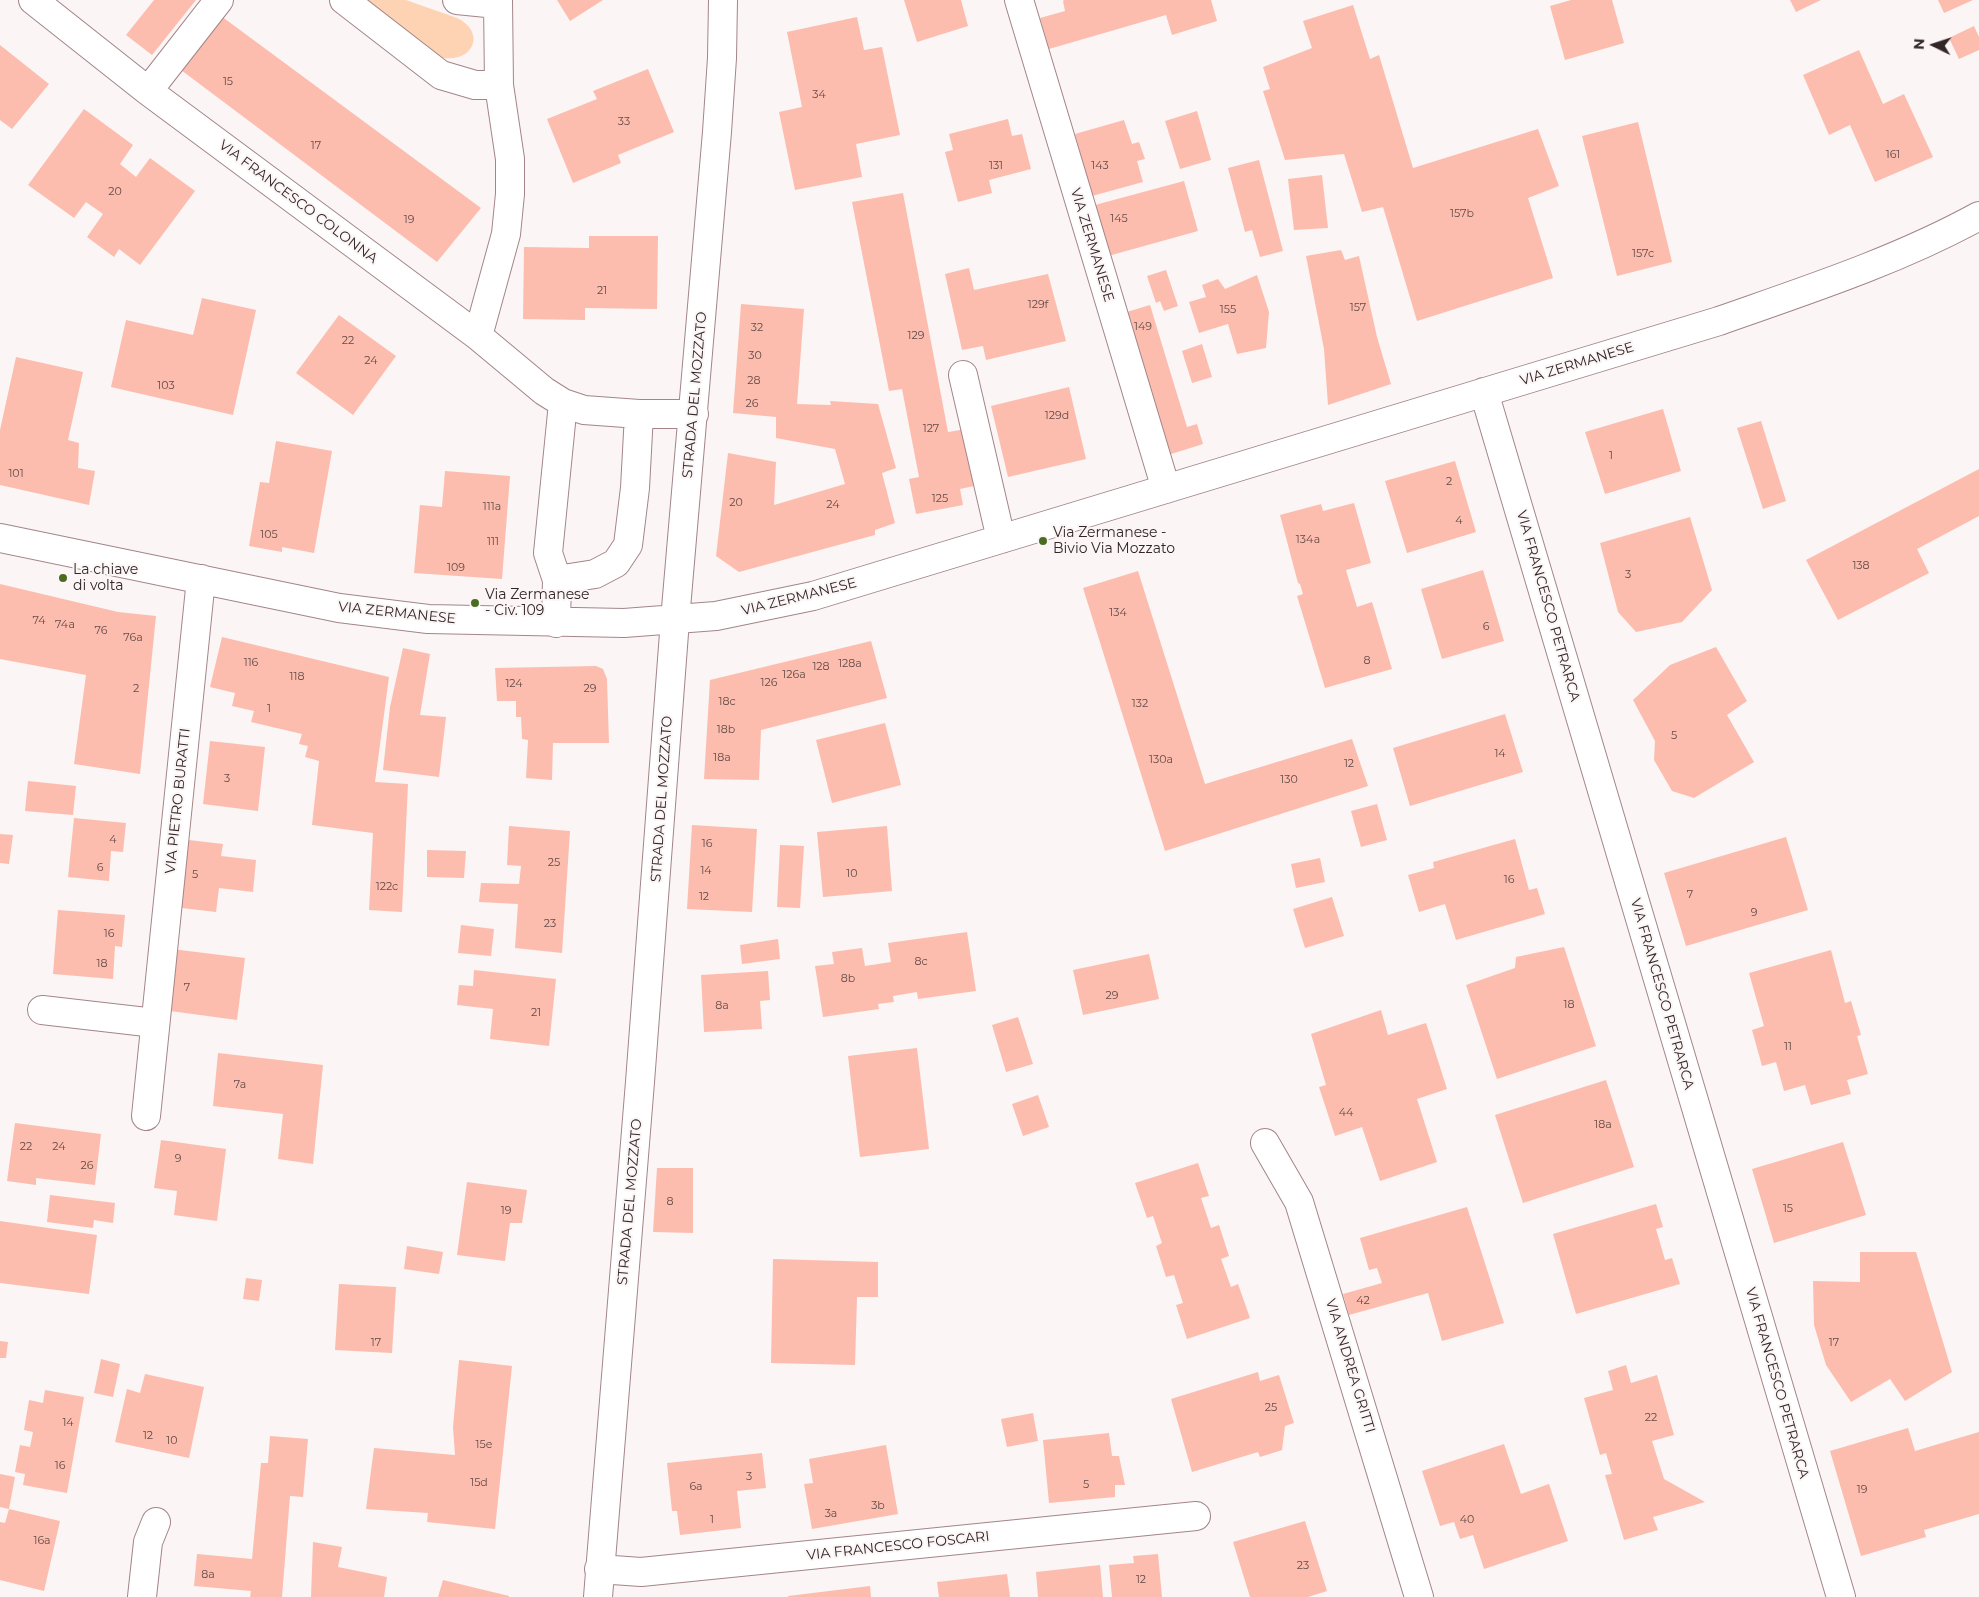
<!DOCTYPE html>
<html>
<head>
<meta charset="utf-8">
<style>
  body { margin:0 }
  #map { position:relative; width:1979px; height:1597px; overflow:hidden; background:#fbf5f5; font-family:Montserrat,sans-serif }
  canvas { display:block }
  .north { position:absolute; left:1909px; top:20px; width:50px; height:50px; -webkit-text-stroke:4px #fbf5f5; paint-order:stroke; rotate:274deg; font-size:14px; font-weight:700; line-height:20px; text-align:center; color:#322627 }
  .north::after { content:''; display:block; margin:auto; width:18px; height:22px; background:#322627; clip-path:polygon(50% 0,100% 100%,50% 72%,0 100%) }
</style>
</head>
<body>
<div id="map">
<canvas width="1979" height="1597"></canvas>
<div class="north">N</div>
</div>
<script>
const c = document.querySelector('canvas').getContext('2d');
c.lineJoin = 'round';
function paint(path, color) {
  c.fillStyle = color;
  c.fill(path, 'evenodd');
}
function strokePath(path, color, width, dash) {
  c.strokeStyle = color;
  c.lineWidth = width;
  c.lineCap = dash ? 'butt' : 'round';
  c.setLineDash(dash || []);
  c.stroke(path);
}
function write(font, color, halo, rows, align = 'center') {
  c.font = font + ' Montserrat,sans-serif';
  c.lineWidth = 4;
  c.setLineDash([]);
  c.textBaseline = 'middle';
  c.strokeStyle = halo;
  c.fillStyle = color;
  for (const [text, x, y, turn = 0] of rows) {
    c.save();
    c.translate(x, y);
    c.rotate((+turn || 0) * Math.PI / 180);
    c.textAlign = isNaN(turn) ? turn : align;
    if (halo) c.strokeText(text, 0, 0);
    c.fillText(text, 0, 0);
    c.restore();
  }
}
const green = new Path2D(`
  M367,0H406L457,18C486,32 474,62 443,58Z`);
const building = new Path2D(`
  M154,0H196L152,55L126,35Z
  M557,0H603L570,21Z
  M904,0H961L968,26L917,42Z
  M1064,0H1211L1217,21L1172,35L1166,15L1049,49L1040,18L1065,11L1063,1Z
  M1571,0H1612L1624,43L1565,60L1550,6Z
  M1790,0H1821L1796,12Z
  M1938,0H1973L1944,13Z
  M1353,5L1370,59L1379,55L1413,168L1538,129L1559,186L1528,198L1553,278L1417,321L1383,207L1362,212L1344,154L1285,160L1263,91L1270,89L1263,67L1312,48L1303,21Z
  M221,16L481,208L437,262L181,70Z
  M857,17L864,50L882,47L900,135L856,144L862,177L795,190L779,112L802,107L787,32Z
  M1974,26L1979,37V50L1959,59L1949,38Z
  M0,45L49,84L12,129L0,120Z
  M1859,50L1883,104L1904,94L1933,157L1875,182L1850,125L1829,135L1803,75Z
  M648,69L674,132L618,155L621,163L573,183L547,119L597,99L593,91Z
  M84,109L133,145L120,164L136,177L150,158L195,191L140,265L119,249L114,257L87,237L103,214L86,202L74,218L28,185Z
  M1197,111L1211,160L1180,169L1165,121Z
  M1008,119L1012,136L1022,134L1031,169L989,180L992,193L958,202L945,152L953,150L949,134Z
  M1124,120L1132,144L1139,142L1145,159L1137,161L1143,182L1092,196L1075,134Z
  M1638,122L1672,262L1617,276L1582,136Z
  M1259,160L1283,251L1260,257L1252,230L1245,232L1228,168Z
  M1322,175L1328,228L1294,230L1288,179Z
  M1184,181L1198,231L1108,256L1095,205Z
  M903,193L948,432L973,428L984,484L960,489L963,505L916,514L909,479L919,477L902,389L889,391L852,202Z
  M589,236H658L657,309L585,308V320L523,319L524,247L589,248Z
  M1341,250L1345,260L1359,256L1377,337L1391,384L1328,405L1324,349L1306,256Z
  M969,268L974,290L1048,274L1066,341L986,360L983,346L962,350L945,274Z
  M1166,270L1178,306L1164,311L1160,301L1156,303L1147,276Z
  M1257,275L1269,312L1266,348L1237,354L1228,324L1199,333L1189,302L1206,297L1202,285L1218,279L1225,289Z
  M202,298L256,310L233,415L111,387L126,320L193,335Z
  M741,304L804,309L797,404L831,405L830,401L878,404L896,468L882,473L895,523L875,530V535L739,572L716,556L728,453L776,462L774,505L845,484L835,449L776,438V417L733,413Z
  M1150,305L1187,427L1197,424L1203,444L1168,455L1120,314Z
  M339,315L396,356L353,415L296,373Z
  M1202,344L1212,377L1192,383L1182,351Z
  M16,357L83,372L68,440L79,443L78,468L95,471L89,505L0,485V430Z
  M1069,387L1086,459L1008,477L991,406Z
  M1663,409L1681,471L1605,494L1585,432Z
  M1761,421L1786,501L1763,509L1737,428Z
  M276,441L332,451L314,553L282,547V552L249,546L260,482L269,483Z
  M1455,461L1476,532L1407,553L1385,481Z
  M1979,469V516L1917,549L1929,573L1838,620L1806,560Z
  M445,471L510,476L502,579L414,573L420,505L442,507Z
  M1354,503L1371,563L1346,570L1357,607L1372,602L1392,669L1325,688L1297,596L1303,594L1300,584L1298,583L1280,515L1321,504L1323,511Z
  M1690,517L1712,590L1682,622L1636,632L1618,612L1600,543Z
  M1483,570L1504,641L1442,659L1421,589Z
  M1138,571L1205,784L1352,739L1368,786L1165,851L1083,588Z
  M0,584L118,612L156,616L140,774L74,764L86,675L0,659Z
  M222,637L389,677L375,782L408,784L402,912L369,910L373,833L312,825L319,761L305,757L308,746L299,744L302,734L251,722L254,711L232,706L235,693L210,687Z
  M871,641L887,698L761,730L759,780L704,779L710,680Z
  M1716,647L1747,701L1727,715L1754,762L1694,798L1672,791L1654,760L1655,741L1633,700L1670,665Z
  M403,648L430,654L420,715L446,717L439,777L383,770L390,707Z
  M596,666L603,669L607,679L609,743H553L552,780L526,778L528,740L522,739L521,717H516V701H497L495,668Z
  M1505,714L1523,772L1410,806L1393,748Z
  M885,723L901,785L832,803L816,740Z
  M210,741L265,747L258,811L203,804Z
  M28,781L76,786L73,815L25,811Z
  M1377,804L1387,840L1361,847L1351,811Z
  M74,818L126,823L123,852L111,851L109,881L68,877Z
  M692,825L757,829L752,912L687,909Z
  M509,826L570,831L562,953L515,948L518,904L479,902L481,883L519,884L521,866L507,865Z
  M887,826L892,891L823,897L817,832Z
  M0,834L13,835L9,864L0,863Z
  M1786,837L1808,910L1686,946L1664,873Z
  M180,839L223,844L221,856L256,860L253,892L219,888L216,912L173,907Z
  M1515,839L1529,890L1537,888L1545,914L1456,940L1445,904L1419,912L1408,875L1434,868L1433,862Z
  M780,845L804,846L800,908L777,907Z
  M427,850L466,851L464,878L427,877Z
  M1320,858L1325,882L1296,888L1291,864Z
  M1332,897L1344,936L1305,948L1293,909Z
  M58,910L125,915L122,947L115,946L113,979L53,974Z
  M461,925L494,929L491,956L458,953Z
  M967,932L976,991L918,999L917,992L893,996L894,1002L878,1004L879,1009L823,1017L815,966L834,964L832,952L862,948L865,966L891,962L888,943Z
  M778,939L780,959L742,964L740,945Z
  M1564,947L1596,1046L1497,1079L1466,985L1515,968L1516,957Z
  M172,949L245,958L237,1020L163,1010Z
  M1831,950L1845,1003L1851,1001L1861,1035L1857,1036L1868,1074L1847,1080L1851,1094L1811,1105L1805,1085L1784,1091L1776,1062L1762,1066L1752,1030L1764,1026L1749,973Z
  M1149,954L1159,999L1083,1015L1073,970Z
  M474,970L556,979L549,1046L490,1039L493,1009L457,1005L459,985L473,986Z
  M768,971L770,1000L760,1001L762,1029L704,1032L701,975Z
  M1381,1010L1388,1035L1426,1023L1447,1089L1417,1099L1437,1162L1380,1181L1362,1127L1335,1136L1319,1087L1326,1085L1311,1034Z
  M1018,1017L1033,1064L1006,1072L992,1025Z
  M917,1048L929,1149L860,1157L848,1056Z
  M218,1053L323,1065L313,1164L278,1159L283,1114L213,1106Z
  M1606,1080L1634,1167L1523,1203L1495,1115Z
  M1038,1095L1049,1127L1023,1136L1012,1104Z
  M15,1123L101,1134L95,1185L36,1178V1185L7,1181Z
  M161,1140L226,1149L217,1221L174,1215L177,1191L154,1188Z
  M1843,1142L1866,1215L1774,1243L1752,1169Z
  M1198,1163L1209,1196L1201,1198L1211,1228L1219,1225L1229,1256L1221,1259L1231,1287L1238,1284L1250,1318L1187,1339L1176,1305L1183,1303L1174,1275L1166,1277L1156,1246L1162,1243L1153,1216L1147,1218L1135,1183Z
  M657,1168H693V1233L653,1232Z
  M467,1182L527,1190L522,1223H510L505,1261L457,1255Z
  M50,1195L115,1203L113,1223L94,1220L93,1228L47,1222Z
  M1656,1204L1663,1227L1656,1229L1665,1260L1672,1258L1680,1284L1576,1314L1553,1234Z
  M1467,1207L1504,1323L1442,1341L1428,1293L1349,1315L1343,1294L1382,1283L1377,1268L1369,1270L1360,1238Z
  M0,1221L97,1235L89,1294L0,1283Z
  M407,1246L443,1252L439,1274L404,1269Z
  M1860,1252H1916L1952,1372L1905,1401L1890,1379L1851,1402L1826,1365L1814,1325L1813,1281L1860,1282Z
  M773,1259L878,1262V1297H857L855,1365L771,1363Z
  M246,1278L262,1280L259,1301L243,1299Z
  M339,1284L396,1287L392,1353L335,1350Z
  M0,1341L8,1342L6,1358H0Z
  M101,1359L120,1364L113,1397L94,1393Z
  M459,1360L512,1366L495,1529L427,1522L428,1513L366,1509L374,1448L455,1455L453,1427Z
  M1626,1365L1631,1383L1657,1375L1674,1435L1652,1441L1664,1479L1705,1502L1653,1517L1658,1530L1624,1540L1605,1475L1612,1474L1606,1453L1600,1455L1584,1398L1613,1390L1608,1371Z
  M1258,1372L1260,1381L1279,1375L1294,1423L1285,1426L1282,1450L1260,1457L1258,1452L1192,1472L1171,1399Z
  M145,1374L204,1387L189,1458L115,1442L127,1389L140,1393Z
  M45,1390L84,1397L67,1493L23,1485L25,1474L15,1472L20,1445L30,1447L33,1432L24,1430L29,1400L43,1403Z
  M1033,1413L1038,1441L1007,1447L1001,1419Z
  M1908,1428L1915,1451L1979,1432V1514L1924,1530L1926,1537L1861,1556L1830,1451Z
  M1109,1433L1112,1456H1119L1125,1485H1115V1497L1049,1503L1043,1440Z
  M270,1436L308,1439L303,1497L290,1496L282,1597H250L251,1591L194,1586L197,1554L252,1559L261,1463H268Z
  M1504,1444L1521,1494L1549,1484L1568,1541L1484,1569L1473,1535L1460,1539L1454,1522L1440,1526L1422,1471Z
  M886,1445L898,1514L812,1529L804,1484L813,1483L809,1459Z
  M762,1453L766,1488L737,1491L741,1528L680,1535L677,1511H672L667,1463Z
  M0,1474L15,1477L9,1509L0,1507Z
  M9,1509L60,1521L44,1591L0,1580V1522L5,1523Z
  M1305,1521L1327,1591L1308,1597H1250L1233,1542Z
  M313,1542L342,1547L338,1567L387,1577L384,1597H311Z
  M1158,1554L1162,1597H1112L1109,1565L1134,1563L1133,1556Z
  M1100,1565L1103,1597H1038L1036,1572Z
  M1007,1574L1010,1597H939L937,1582Z
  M443,1580L509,1596V1597H438Z
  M870,1586L871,1597H788V1596Z`);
const minor = new Path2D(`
  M33,0L148,91L478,336L544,391L563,403L584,410L639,414H694
  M344,0L441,75L475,85H499
  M457,0L497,4
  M1019,0L1166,489
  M148,91L219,0
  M478,336L506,234L510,194V159L499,85L498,0
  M963,375L1001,539
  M1484,392L1841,1597
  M0,538L339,608L428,619L624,623L716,616L813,596L1719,321C1807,290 1897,261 1979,216
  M557,580L595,574L616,563L628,545L635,488L639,414
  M556,623L557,580L548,553L563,403
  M42,1010L155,1023
  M146,1116L201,579
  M1265,1143L1299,1202L1419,1597
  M599,1569L641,1572L1196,1516
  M142,1597L148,1542L156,1522
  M598,1597L640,1082L675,620L717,132L722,58L723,0`);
const markers = [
  [1043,541,5,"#4a6b21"],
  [63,578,5,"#4a6b21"],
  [475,603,5,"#4a6b21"]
];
const numberNames = [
  ["15",228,82],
  ["34",819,95],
  ["33",624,122],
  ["17",316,146],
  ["161",1893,155],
  ["131",996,166],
  ["143",1100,166],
  ["20",115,192],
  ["157b",1462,214],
  ["145",1119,219],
  ["19",409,220],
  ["157c",1643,254],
  ["21",602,291],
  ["129f",1038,305],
  ["157",1358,308],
  ["155",1228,310],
  ["149",1143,327],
  ["32",757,328],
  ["129",916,336],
  ["22",348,341],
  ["30",755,356],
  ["24",371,361],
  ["28",754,381],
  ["103",166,386],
  ["26",752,404],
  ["129d",1057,416],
  ["127",931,429],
  ["1",1611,456],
  ["101",16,474],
  ["2",1449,482],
  ["125",940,499],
  ["20",736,503],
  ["24",833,505],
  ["111a",492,507],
  ["4",1459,521],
  ["105",269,535],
  ["134a",1308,540],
  ["111",493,542],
  ["138",1861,566],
  ["109",456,568],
  ["3",1628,575],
  ["134",1118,613],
  ["74",39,621],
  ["74a",65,625],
  ["6",1486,627],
  ["76",101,631],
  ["76a",133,638],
  ["8",1367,661],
  ["116",251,663],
  ["128a",850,664],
  ["128",821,667],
  ["126a",794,675],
  ["118",297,677],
  ["126",769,683],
  ["124",514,684],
  ["2",136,689],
  ["29",590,689],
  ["18c",727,702],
  ["132",1140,704],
  ["1",269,709],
  ["18b",726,730],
  ["5",1674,736],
  ["14",1500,754],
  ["18a",722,758],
  ["130a",1161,760],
  ["12",1349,764],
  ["3",227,779],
  ["130",1289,780],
  ["4",113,840],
  ["16",707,844],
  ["25",554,863],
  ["6",100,868],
  ["14",706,871],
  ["10",852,874],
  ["5",195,875],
  ["16",1509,880],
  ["122c",387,887],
  ["7",1690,895],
  ["12",704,897],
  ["9",1754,913],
  ["23",550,924],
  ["16",109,934],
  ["8c",921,962],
  ["18",102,964],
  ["8b",848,979],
  ["7",187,988],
  ["29",1112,996],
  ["18",1569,1005],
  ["8a",722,1006],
  ["21",536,1013],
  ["11",1788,1047],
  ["7a",240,1085],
  ["44",1346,1113],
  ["18a",1603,1125],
  ["22",26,1147],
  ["24",59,1147],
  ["9",178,1159],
  ["26",87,1166],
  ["8",670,1202],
  ["15",1788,1209],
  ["19",506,1211],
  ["42",1363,1301],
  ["17",376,1343],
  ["17",1834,1343],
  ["25",1271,1408],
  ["22",1651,1418],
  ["14",68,1423],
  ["12",148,1436],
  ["10",172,1441],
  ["15e",484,1445],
  ["16",60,1466],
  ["3",749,1477],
  ["15d",479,1483],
  ["5",1086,1485],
  ["6a",696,1487],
  ["19",1862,1490],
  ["3b",878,1506],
  ["3a",831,1514],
  ["1",712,1520],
  ["40",1467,1520],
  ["16a",42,1541],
  ["23",1303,1566],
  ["8a",208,1575],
  ["12",1141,1580]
];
const streetNames = [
  ["VIA FRANCESCO COLONNA",298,202,37],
  ["VIA ZERMANESE",1092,245,73],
  ["VIA ZERMANESE",1577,364,-17],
  ["STRADA DEL MOZZATO",695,395,-85],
  ["VIA ZERMANESE",799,597,-14],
  ["VIA FRANCESCO PETRARCA",1548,606,74],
  ["VIA ZERMANESE",397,613,6],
  ["STRADA DEL MOZZATO",662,799,-86],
  ["VIA PIETRO BURATTI",178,801,-84],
  ["VIA FRANCESCO PETRARCA",1662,994,74],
  ["STRADA DEL MOZZATO",630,1202,-85],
  ["VIA ANDREA GRITTI",1350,1366,73],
  ["VIA FRANCESCO PETRARCA",1777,1383,74],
  ["VIA FRANCESCO FOSCARI",898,1546,-6]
];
const poiNames = [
  ["Via Zermanese -",1053,533],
  ["Bivio Via Mozzato",1053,549],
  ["La chiave",73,570],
  ["di volta",73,586],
  ["Via Zermanese",485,595],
  ["- Civ. 109",485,611]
];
paint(green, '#fed3b4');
paint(building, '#fcbdae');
strokePath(minor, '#a38589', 30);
strokePath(minor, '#fff', 28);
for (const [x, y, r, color] of markers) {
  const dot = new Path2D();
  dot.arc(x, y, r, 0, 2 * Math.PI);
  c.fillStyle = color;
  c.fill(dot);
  strokePath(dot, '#fbf5f5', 2);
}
write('11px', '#644c49', null, numberNames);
write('14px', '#322627', '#fbf5f5', streetNames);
write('14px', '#322627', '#fbf5f5', poiNames, 'left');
</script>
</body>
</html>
